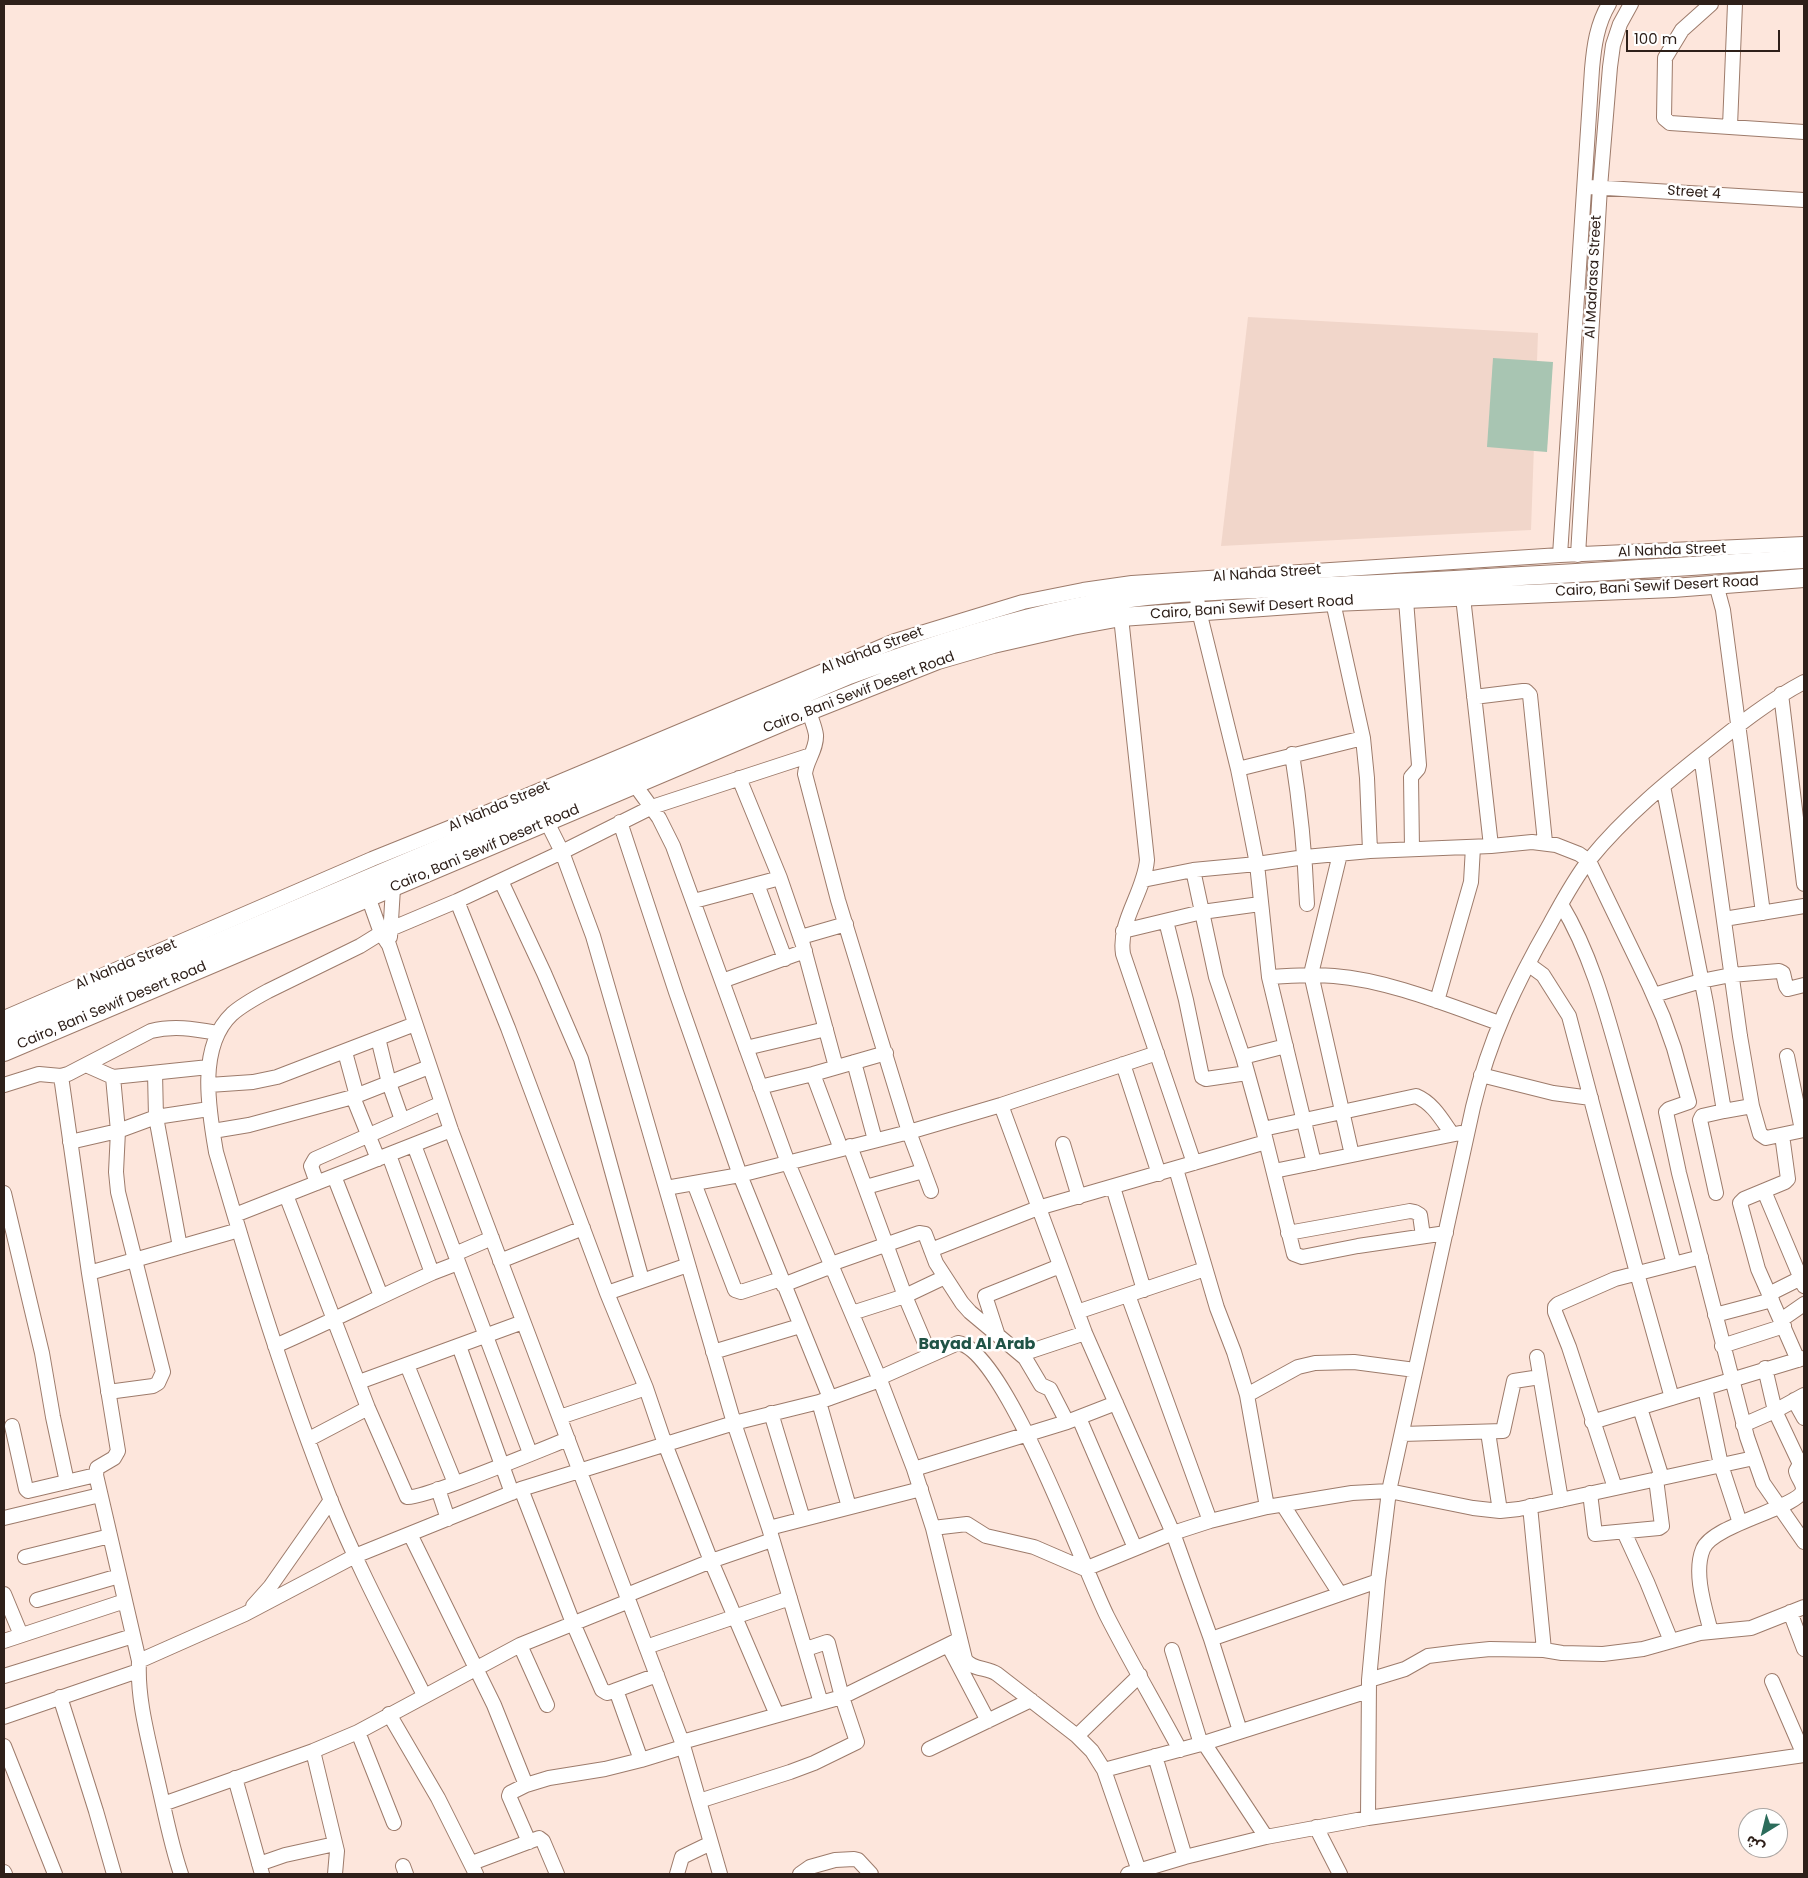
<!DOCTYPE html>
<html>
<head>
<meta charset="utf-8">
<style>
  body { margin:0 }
  #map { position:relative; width:1808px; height:1878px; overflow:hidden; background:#fde6dc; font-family:Poppins,"Noto Sans Arabic",sans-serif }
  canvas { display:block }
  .frame { position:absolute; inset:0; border:5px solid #2e201a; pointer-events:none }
  .north { position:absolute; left:1738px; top:1808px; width:50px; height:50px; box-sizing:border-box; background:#fff; border:1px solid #aba6a3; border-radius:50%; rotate:216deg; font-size:14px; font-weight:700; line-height:20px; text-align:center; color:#2e201a }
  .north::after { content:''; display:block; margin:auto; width:18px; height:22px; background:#2c6c5b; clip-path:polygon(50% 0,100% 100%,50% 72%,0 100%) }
  .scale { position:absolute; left:1626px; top:30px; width:154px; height:22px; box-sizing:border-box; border:2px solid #2e201a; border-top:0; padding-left:6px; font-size:15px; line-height:18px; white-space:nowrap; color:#2e201a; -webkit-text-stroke:4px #fff; paint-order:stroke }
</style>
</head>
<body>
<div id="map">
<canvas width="1808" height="1878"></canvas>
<div class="frame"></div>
<div class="north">ش</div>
<div class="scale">100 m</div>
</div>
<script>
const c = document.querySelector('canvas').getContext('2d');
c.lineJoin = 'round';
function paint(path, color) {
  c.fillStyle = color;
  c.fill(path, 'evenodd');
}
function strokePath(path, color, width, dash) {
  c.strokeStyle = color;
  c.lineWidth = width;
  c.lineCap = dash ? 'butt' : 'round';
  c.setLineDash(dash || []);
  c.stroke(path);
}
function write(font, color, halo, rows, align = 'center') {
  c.font = font + ' Poppins,sans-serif';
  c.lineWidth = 5;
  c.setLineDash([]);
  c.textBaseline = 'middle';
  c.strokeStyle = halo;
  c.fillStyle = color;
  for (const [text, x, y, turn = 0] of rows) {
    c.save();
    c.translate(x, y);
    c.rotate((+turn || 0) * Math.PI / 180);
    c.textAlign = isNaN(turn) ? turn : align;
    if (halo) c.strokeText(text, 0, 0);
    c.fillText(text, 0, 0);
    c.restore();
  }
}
const built = new Path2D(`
  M1248,317L1538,333L1531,530L1221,546Z`);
const green = new Path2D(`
  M1493,358L1553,362L1547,452L1487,447Z`);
const minor = new Path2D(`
  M1711,4L1682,30L1665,58L1664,118L1670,123L1804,132
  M1730,126L1735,4
  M1590,187L1804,200
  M1560,555L1592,69C1594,46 1597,24 1609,4
  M1578,555L1600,187L1610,67L1613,45L1620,24L1631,4
  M1716,584L1723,610L1763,913
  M1196,592L1199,611L1238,769L1248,818L1257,864L1269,977C1291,976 1312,974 1334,976C1387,980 1448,1005 1499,1023
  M1463,597L1491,846
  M1406,600L1419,765L1418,769L1411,777L1412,849
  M1333,602L1363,738L1367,778L1370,851
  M1121,617L1147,860C1144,893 1118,921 1123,954L1194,1163
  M1781,694L1804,884
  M1474,697L1523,691H1526L1530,695L1545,842
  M809,711C811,719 815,727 816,735C817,749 806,761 805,774L838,900L909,1132L931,1191
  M1292,754C1300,804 1305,853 1307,904
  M1701,755L1740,1036L1752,1106L1760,1134L1766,1138L1804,1130
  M1238,769L1363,738
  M739,778L780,878L803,945L836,1067
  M635,785L659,818L673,846L788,1163L880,1380L914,1469L933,1528L965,1659C971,1670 987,1667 997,1674L1077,1736L1092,1751L1104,1770L1139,1871
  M1663,786L1706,1003L1724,1111L1752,1106
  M547,822L562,852L593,936L734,1423L769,1528L821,1703
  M620,822L676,992L740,1175L830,1398
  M1340,854L1311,974L1352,1155
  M1193,870L1216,977L1243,1057L1263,1129L1294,1254L1302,1257L1358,1246L1446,1233
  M390,879L393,888L390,937
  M1143,880L1193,870L1257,864L1305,857L1370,851L1491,846L1532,842L1556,845L1579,854L1589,861L1649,985L1663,1017L1674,1048L1689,1102L1669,1109L1666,1112L1679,1173L1747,1437L1763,1483L1804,1542
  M501,881L544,973L581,1059L642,1280
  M757,884L785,959
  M365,888L381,933L389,945L451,1130L682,1742L720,1874
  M457,901L508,1028L607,1293L646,1388L665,1444L711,1561L777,1715
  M694,901L780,878
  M1561,904C1590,952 1605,1007 1620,1061C1639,1128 1656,1196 1674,1264
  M1724,919L1804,906
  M1166,921L1186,1000L1202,1077L1206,1079L1247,1073
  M1123,931L1202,912L1260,904
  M801,937L846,924
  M1528,964L1543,975L1569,1016L1637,1273L1672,1398
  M1269,977L1314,1163
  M722,981L805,951
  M1654,995L1701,981L1731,975L1779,971L1783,973L1786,986L1788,989L1804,985
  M1437,1001L1471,882L1473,847
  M4,1018L372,859L469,820L895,641L1023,602L1083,590L1132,583L1560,555L1804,544
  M378,1038L389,1083L402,1120
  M746,1048L826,1029
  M345,1052L357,1096
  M1787,1056L1802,1130
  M1243,1057L1286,1046
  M854,1062L875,1140
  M1123,1064L1159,1174
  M86,1065L113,1077L209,1067
  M155,1073L156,1117L180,1247
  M813,1074L841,1149
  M1481,1075L1553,1093L1591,1098
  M61,1076L89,1273L118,1451L114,1458L97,1468L96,1475L139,1661C137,1699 148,1737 156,1774C164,1807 170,1842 181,1874
  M4,1085L39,1074L61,1076L68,1074L151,1031C174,1025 195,1029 218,1033
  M209,1085L253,1082L277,1077L415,1024
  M760,1087L813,1074L886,1053
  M353,1097L378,1159
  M1001,1105L1085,1333L1173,1533L1211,1639L1240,1731
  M1263,1129L1416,1096C1433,1103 1442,1120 1452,1134
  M213,1131L249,1125L353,1097L429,1067
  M1782,1135L1788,1179L1785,1182L1744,1199L1740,1203L1758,1269L1798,1360
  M70,1142L118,1131L156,1117L209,1109
  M1063,1144L1079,1197
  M414,1145L530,1453
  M850,1146L905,1296L930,1355
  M389,1155L432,1273L458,1263
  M1176,1169L1217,1308L1234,1352L1247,1395L1267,1507
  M1274,1171L1460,1133
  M334,1176L381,1296
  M317,1183L311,1166L315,1159L442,1103
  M694,1183L735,1290L741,1292L781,1279
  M866,1187L923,1171
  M1113,1187L1144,1290
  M666,1188L740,1175L909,1132L1001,1105L1157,1053
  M1764,1191L1804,1286
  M4,1193L42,1353L53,1417L67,1482
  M1716,1193L1700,1120L1702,1116L1724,1111
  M286,1195L368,1408L407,1497C421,1500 545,1448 568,1439
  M235,1215L451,1130
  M1288,1233L1410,1211L1415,1212L1420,1215L1423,1236
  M931,1250L1038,1208L1266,1142
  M455,1254L492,1238
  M500,1261L583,1228
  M831,1264L919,1233L925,1234L936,1263L962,1303L970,1312L1025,1358L1041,1385L1050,1389L1067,1422
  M89,1273L239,1230
  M783,1285L832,1266
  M607,1293L688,1265
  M1769,1294L1801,1278
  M1128,1295L1210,1521
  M1077,1312L1205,1269
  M852,1313L905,1296L945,1277
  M1715,1315L1772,1300
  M1781,1320L1804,1304
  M997,1333L985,1296L1060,1266
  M275,1346C328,1323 379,1297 432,1273
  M459,1346L512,1493
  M1722,1346L1784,1326
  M713,1352L800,1326
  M1022,1354L1085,1333
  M1537,1357L1561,1500
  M407,1365L455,1483
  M1765,1368L1775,1411L1800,1464
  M879,1378L958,1343C1005,1350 1084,1570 1107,1616C1130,1661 1156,1705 1180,1750
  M359,1382L523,1322
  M1705,1388L1721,1465L1740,1523
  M108,1392L153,1386L158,1383L163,1372L118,1192L116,1172L118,1131L113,1077
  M1247,1395L1298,1367L1315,1363L1354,1362L1415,1370
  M1794,1400L1804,1418
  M819,1402L849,1507
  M1640,1408L1662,1478
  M771,1413L803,1519
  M560,1417L646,1388
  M1079,1418L1135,1548
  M1592,1422L1804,1358
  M1743,1425L1775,1411L1804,1395
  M12,1426L26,1489L28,1491L96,1475
  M1488,1432L1500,1511
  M1402,1434L1503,1431L1514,1381L1540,1377
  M309,1439L368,1408
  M914,1469L1067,1422L1116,1403
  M1615,1488L1569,1347L1555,1312V1307L1558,1304L1615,1279L1701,1257
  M438,1489L448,1519
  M521,1489L573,1623L602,1690L607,1693L611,1692L657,1675
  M1590,1493L1595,1534L1659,1528L1662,1526L1656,1479
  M1283,1505L1340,1594
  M1530,1506L1544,1650
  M4,1518L100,1495
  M769,1528L921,1489
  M933,1528L967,1524L986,1536L1034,1547L1085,1569L1173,1533L1210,1521L1267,1507L1352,1493L1389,1491L1473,1508L1500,1511L1519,1509L1754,1458
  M1624,1532L1647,1582L1671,1641
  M410,1534L494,1705L526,1785
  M25,1557L110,1536
  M4,1594L21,1635
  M627,1595L711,1561L772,1540
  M37,1600L119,1576
  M253,1606L270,1587L331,1500
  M1790,1612L1804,1649
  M1711,1632C1705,1608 1693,1573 1703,1549C1713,1524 1802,1507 1803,1489C1803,1483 1797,1477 1796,1471L1800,1464L1804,1460
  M1211,1639L1378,1581
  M4,1641L125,1601
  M520,1645L547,1705
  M948,1645L988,1721
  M646,1647L790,1598
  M1172,1650L1201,1744
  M139,1661L245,1614L355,1556L521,1489L734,1423L819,1402L880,1380
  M4,1676L133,1636
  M1369,1680L1405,1669L1428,1656L1460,1652L1490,1649L1544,1650L1562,1653L1603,1654L1643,1649L1700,1633L1751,1628L1804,1607
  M1772,1681L1804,1755
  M616,1690L641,1760
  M424,1695C392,1631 358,1568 331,1501C286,1387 250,1270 216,1152C209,1111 197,1047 232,1014C242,1005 255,998 268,991L360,946L381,933L457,901L562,852L652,807L811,755
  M60,1697L96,1811L114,1874
  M389,1714L438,1798L476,1874
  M4,1717L138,1671
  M358,1732L394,1823
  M1077,1736L1140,1675
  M682,1742L842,1697L960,1639
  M1204,1743L1266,1837
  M4,1746L55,1874
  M929,1749L1031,1700
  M313,1751L337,1851L335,1874
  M1155,1756L1185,1857
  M1104,1770L1201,1744L1368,1691
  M235,1778L262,1874
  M699,1801L790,1772L814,1763L857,1742L842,1697L828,1643L827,1642L806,1649
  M163,1804L313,1751L358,1732L520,1645L629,1601
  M1368,1818L1369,1680L1378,1581L1389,1491L1473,1107C1489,1040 1516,983 1550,924C1562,902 1574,879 1590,859C1625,816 1668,781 1711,747C1741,723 1770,700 1804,682
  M1316,1827L1340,1874
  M529,1842L509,1796L510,1793L526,1785L549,1778L605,1769L641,1760L683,1747
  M472,1863L539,1838L543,1841L557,1874
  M259,1864L285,1855L335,1844
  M403,1866L406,1874
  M4,1872L5,1874
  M677,1874L682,1857L711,1843
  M800,1874L810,1867L835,1860L854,1859L858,1860L871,1874
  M1128,1874L1185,1857L1266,1837L1368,1818L1804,1755`);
const major = new Path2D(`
  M4,1033L849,675C923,648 999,623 1077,607C1167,588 1261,590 1353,585C1503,578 1654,568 1804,559
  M4,1052L792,718L938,660L993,644L1072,626L1121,617L1333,602L1673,588L1804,578`);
const streetNames = [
  ["Street 4",1694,193,4],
  ["Al Madrasa Street",1594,277,-87],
  ["Al Nahda Street",1672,551,-2],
  ["Al Nahda Street",1267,574,-4],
  ["Cairo, Bani Sewif Desert Road",1657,587,-3],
  ["Cairo, Bani Sewif Desert Road",1252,608,-4],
  ["Al Nahda Street",872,651,-21],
  ["Cairo, Bani Sewif Desert Road",859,693,-21],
  ["Al Nahda Street",499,807,-23],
  ["Cairo, Bani Sewif Desert Road",485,849,-23],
  ["Al Nahda Street",126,965,-23],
  ["Cairo, Bani Sewif Desert Road",112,1006,-23]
];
const quarterNames = [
  ["Bayad Al Arab",977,1345]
];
paint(built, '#f1d6ca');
paint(green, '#a8c5b2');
strokePath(minor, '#9d7b6b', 16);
strokePath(major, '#9d7b6b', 20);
strokePath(minor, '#fff', 14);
strokePath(major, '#fff', 18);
write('14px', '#2e201a', '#fff', streetNames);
write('bold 16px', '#205346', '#fff', quarterNames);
</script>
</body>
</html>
